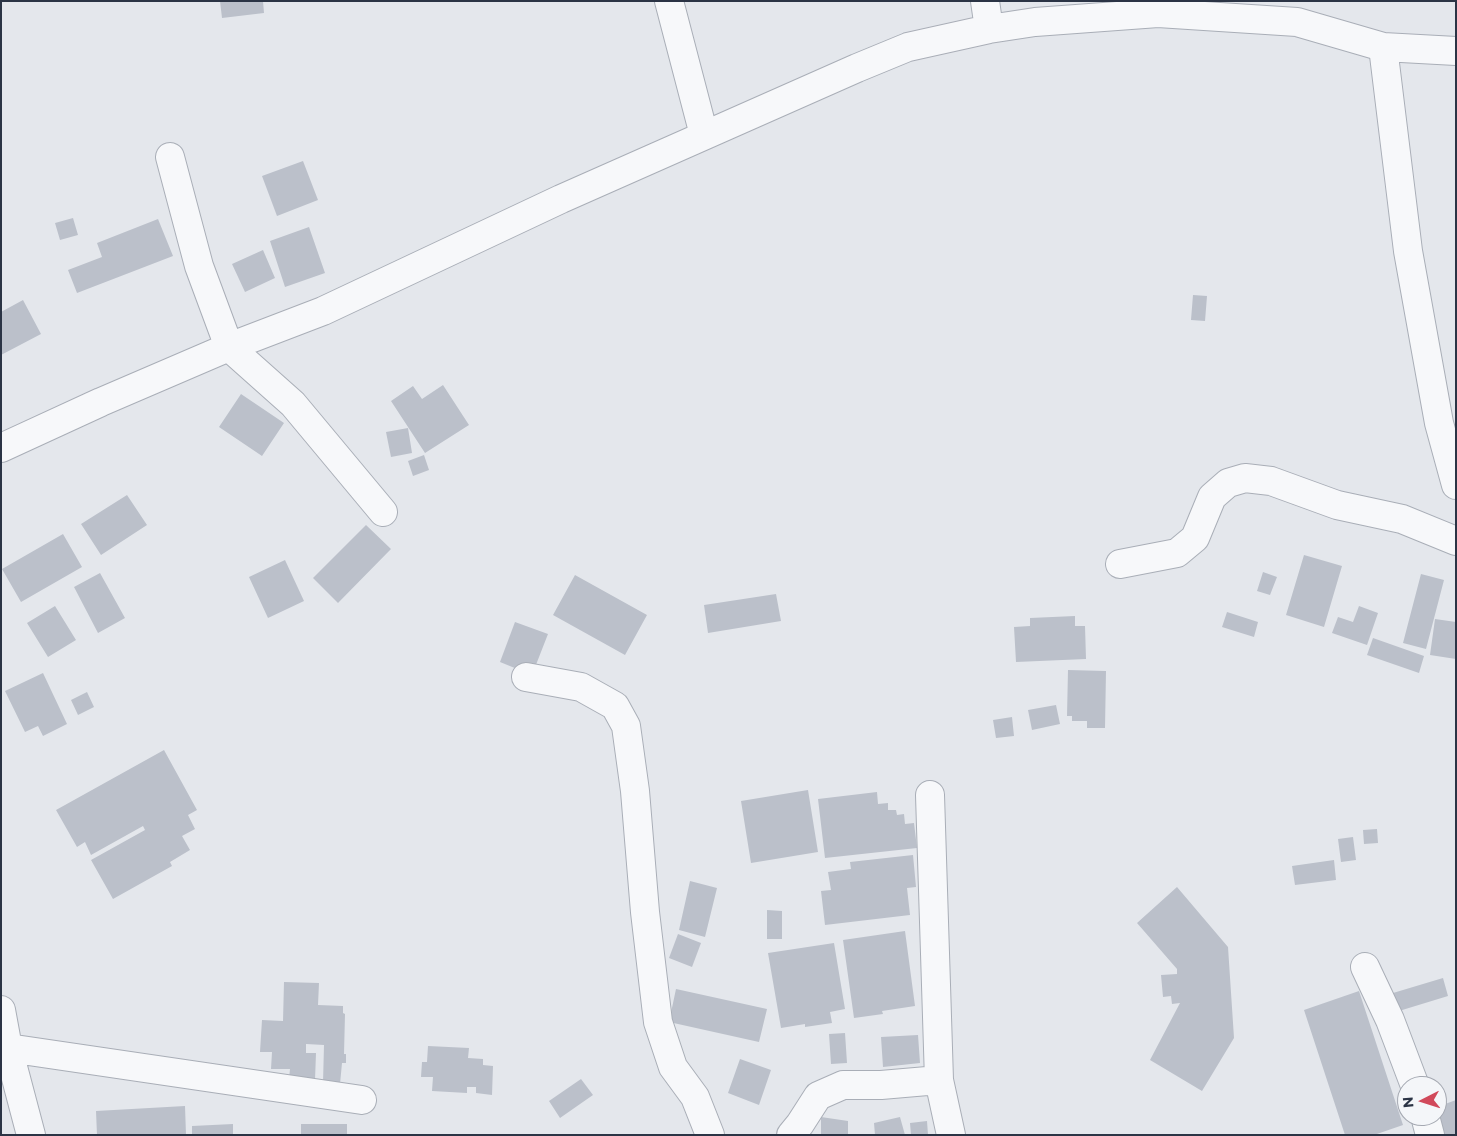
<!DOCTYPE html>
<html>
<head>
<meta charset="utf-8">
<style>
  body { margin:0 }
  #map { position:relative; width:1457px; height:1136px; overflow:hidden; background:#e4e7ec; font-family:Montserrat,sans-serif }
  canvas { display:block }
  .frame { position:absolute; inset:0; border:2px solid #2b3445; pointer-events:none }
  .north { position:absolute; left:1397px; top:1076px; width:50px; height:50px; box-sizing:border-box; background:#f4f6f9; border:1px solid #a4a8b1; border-radius:50%; rotate:265deg; font-size:14px; font-weight:700; line-height:20px; text-align:center; color:#2b3445 }
  .north::after { content:''; display:block; margin:auto; width:18px; height:22px; background:#d1495b; clip-path:polygon(50% 0,100% 100%,50% 72%,0 100%) }
</style>
</head>
<body>
<div id="map">
<canvas width="1457" height="1136"></canvas>
<div class="frame"></div>
<div class="north">N</div>
</div>
<script>
const c = document.querySelector('canvas').getContext('2d');
c.lineJoin = 'round';
function paint(path, color) {
  c.fillStyle = color;
  c.fill(path, 'evenodd');
}
function strokePath(path, color, width, dash) {
  c.strokeStyle = color;
  c.lineWidth = width;
  c.lineCap = dash ? 'butt' : 'round';
  c.setLineDash(dash || []);
  c.stroke(path);
}
const building = new Path2D(`
  M220,1H263L264,13L222,18Z
  M303,161L318,200L277,216L262,176Z
  M73,218L78,235L60,240L55,223Z
  M158,219L173,256L77,293L68,270L102,257L97,243Z
  M309,227L325,273L285,287L270,241Z
  M263,250L275,278L245,292L232,264Z
  M1193,295L1207,296L1205,321L1191,320Z
  M23,300L41,334L1,355V312Z
  M443,385L469,425L425,453L391,401L413,386L422,399Z
  M241,394L284,423L262,456L219,427Z
  M408,428L412,453L391,457L386,432Z
  M424,455L429,470L413,476L408,461Z
  M127,495L147,525L101,555L81,524Z
  M366,525L391,549L338,603L313,578Z
  M63,534L82,567L21,602L2,569Z
  M1304,555L1342,566L1324,627L1286,615Z
  M285,560L304,601L268,618L249,577Z
  M1263,572L1277,577L1270,595L1257,591Z
  M100,573L125,618L98,633L74,587Z
  M1421,574L1444,580L1426,649L1403,643Z
  M575,575L647,615L625,655L553,615Z
  M776,594L781,621L708,633L704,605Z
  M55,606L76,640L48,657L27,623Z
  M1359,606L1378,613L1367,645L1332,633L1338,617L1353,622Z
  M1227,612L1258,622L1254,637L1222,627Z
  M1075,616V626H1085L1086,659L1016,662L1014,627L1030,626V618Z
  M1435,619L1456,622V659L1430,655Z
  M515,622L548,634L532,675L500,662Z
  M1373,638L1424,656L1419,673L1367,655Z
  M1068,670L1106,671L1105,728H1087V721H1072V716H1067Z
  M43,673L67,724L43,736L38,726L25,732L5,691Z
  M87,692L94,707L78,715L71,700Z
  M1056,705L1060,724L1032,730L1028,710Z
  M1012,717L1014,736L996,738L993,720Z
  M164,750L197,810L188,815L195,829L182,836L190,850L170,862L172,866L113,899L91,860L145,830L143,826L91,855L85,842L77,847L56,810Z
  M808,790L818,852L751,863L741,801Z
  M877,792L878,804L888,803V810H896L897,815L904,814L905,824L914,823L917,848L825,858L818,799Z
  M1377,829L1378,843L1364,844L1363,830Z
  M1353,837L1356,860L1341,862L1338,839Z
  M913,855L916,887L907,888L910,915L825,925L821,891L831,890L828,872L851,869L850,862Z
  M1334,860L1336,880L1295,885L1292,866Z
  M690,881L717,888L705,937L679,930Z
  M1177,887L1228,947L1234,1038L1202,1091L1150,1060L1180,1003L1172,1004L1171,996L1163,997L1161,975L1177,974V969L1137,923Z
  M767,910L782,911V939H767Z
  M905,931L915,1006L882,1011L883,1014L854,1018L843,940Z
  M678,934L701,943L692,967L669,958Z
  M834,943L845,1009L830,1012L832,1023L805,1027V1024L781,1028L768,953Z
  M1443,978L1448,996L1399,1011L1393,993Z
  M284,982L319,983L318,1005L343,1006V1013L345,1014L344,1054H346V1063H342L340,1084L323,1083L324,1045L306,1044V1053H316L315,1080L289,1079L290,1069H271L272,1052H260L262,1020L283,1021Z
  M676,989L767,1009L759,1042L669,1022Z
  M1359,991L1403,1125L1374,1135H1345L1304,1010Z
  M845,1033L847,1063L831,1064L829,1034Z
  M918,1035L920,1063L883,1067L881,1037Z
  M428,1046L469,1048L468,1058L483,1059V1065L493,1066L492,1095L476,1093V1087H467V1093L432,1091L433,1077H421L422,1062H427Z
  M740,1059L771,1070L759,1105L728,1093Z
  M581,1079L593,1095L560,1118L549,1101Z
  M1456,1100V1135H1441L1437,1116V1107Z
  M185,1106L186,1135H97L96,1111Z
  M821,1117L848,1121V1135H821Z
  M900,1117L905,1135H875L874,1123Z
  M927,1121L928,1135H911L910,1123Z
  M233,1124V1135H192V1126Z
  M301,1124H347V1135H301Z`);
const minor = new Path2D(`
  M669,1L704,135
  M985,1L989,29
  M1383,47L1408,251L1439,423L1456,485
  M170,157L199,266L229,347L293,404L383,512
  M1,448L101,402L229,347L323,311L561,199L857,68L908,47L989,29L1035,22L1158,13L1297,22L1383,47L1456,51
  M1120,564L1177,553L1195,538L1212,497L1228,483L1245,478L1271,481L1337,505L1402,519L1456,541
  M526,677L581,687L615,706L626,726L635,791L645,912L658,1022L673,1067L695,1097L710,1135
  M930,795L939,1080L951,1135
  M1365,967L1390,1020L1415,1086
  M1,1010L8,1048L31,1135
  M8,1048L362,1100
  M1425,1116L1430,1135
  M791,1135L800,1124L818,1096L843,1085H881L939,1080`);
paint(building, '#bbc0ca');
strokePath(minor, '#a9aeb7', 30);
strokePath(minor, '#f7f8fa', 28);
</script>
</body>
</html>
